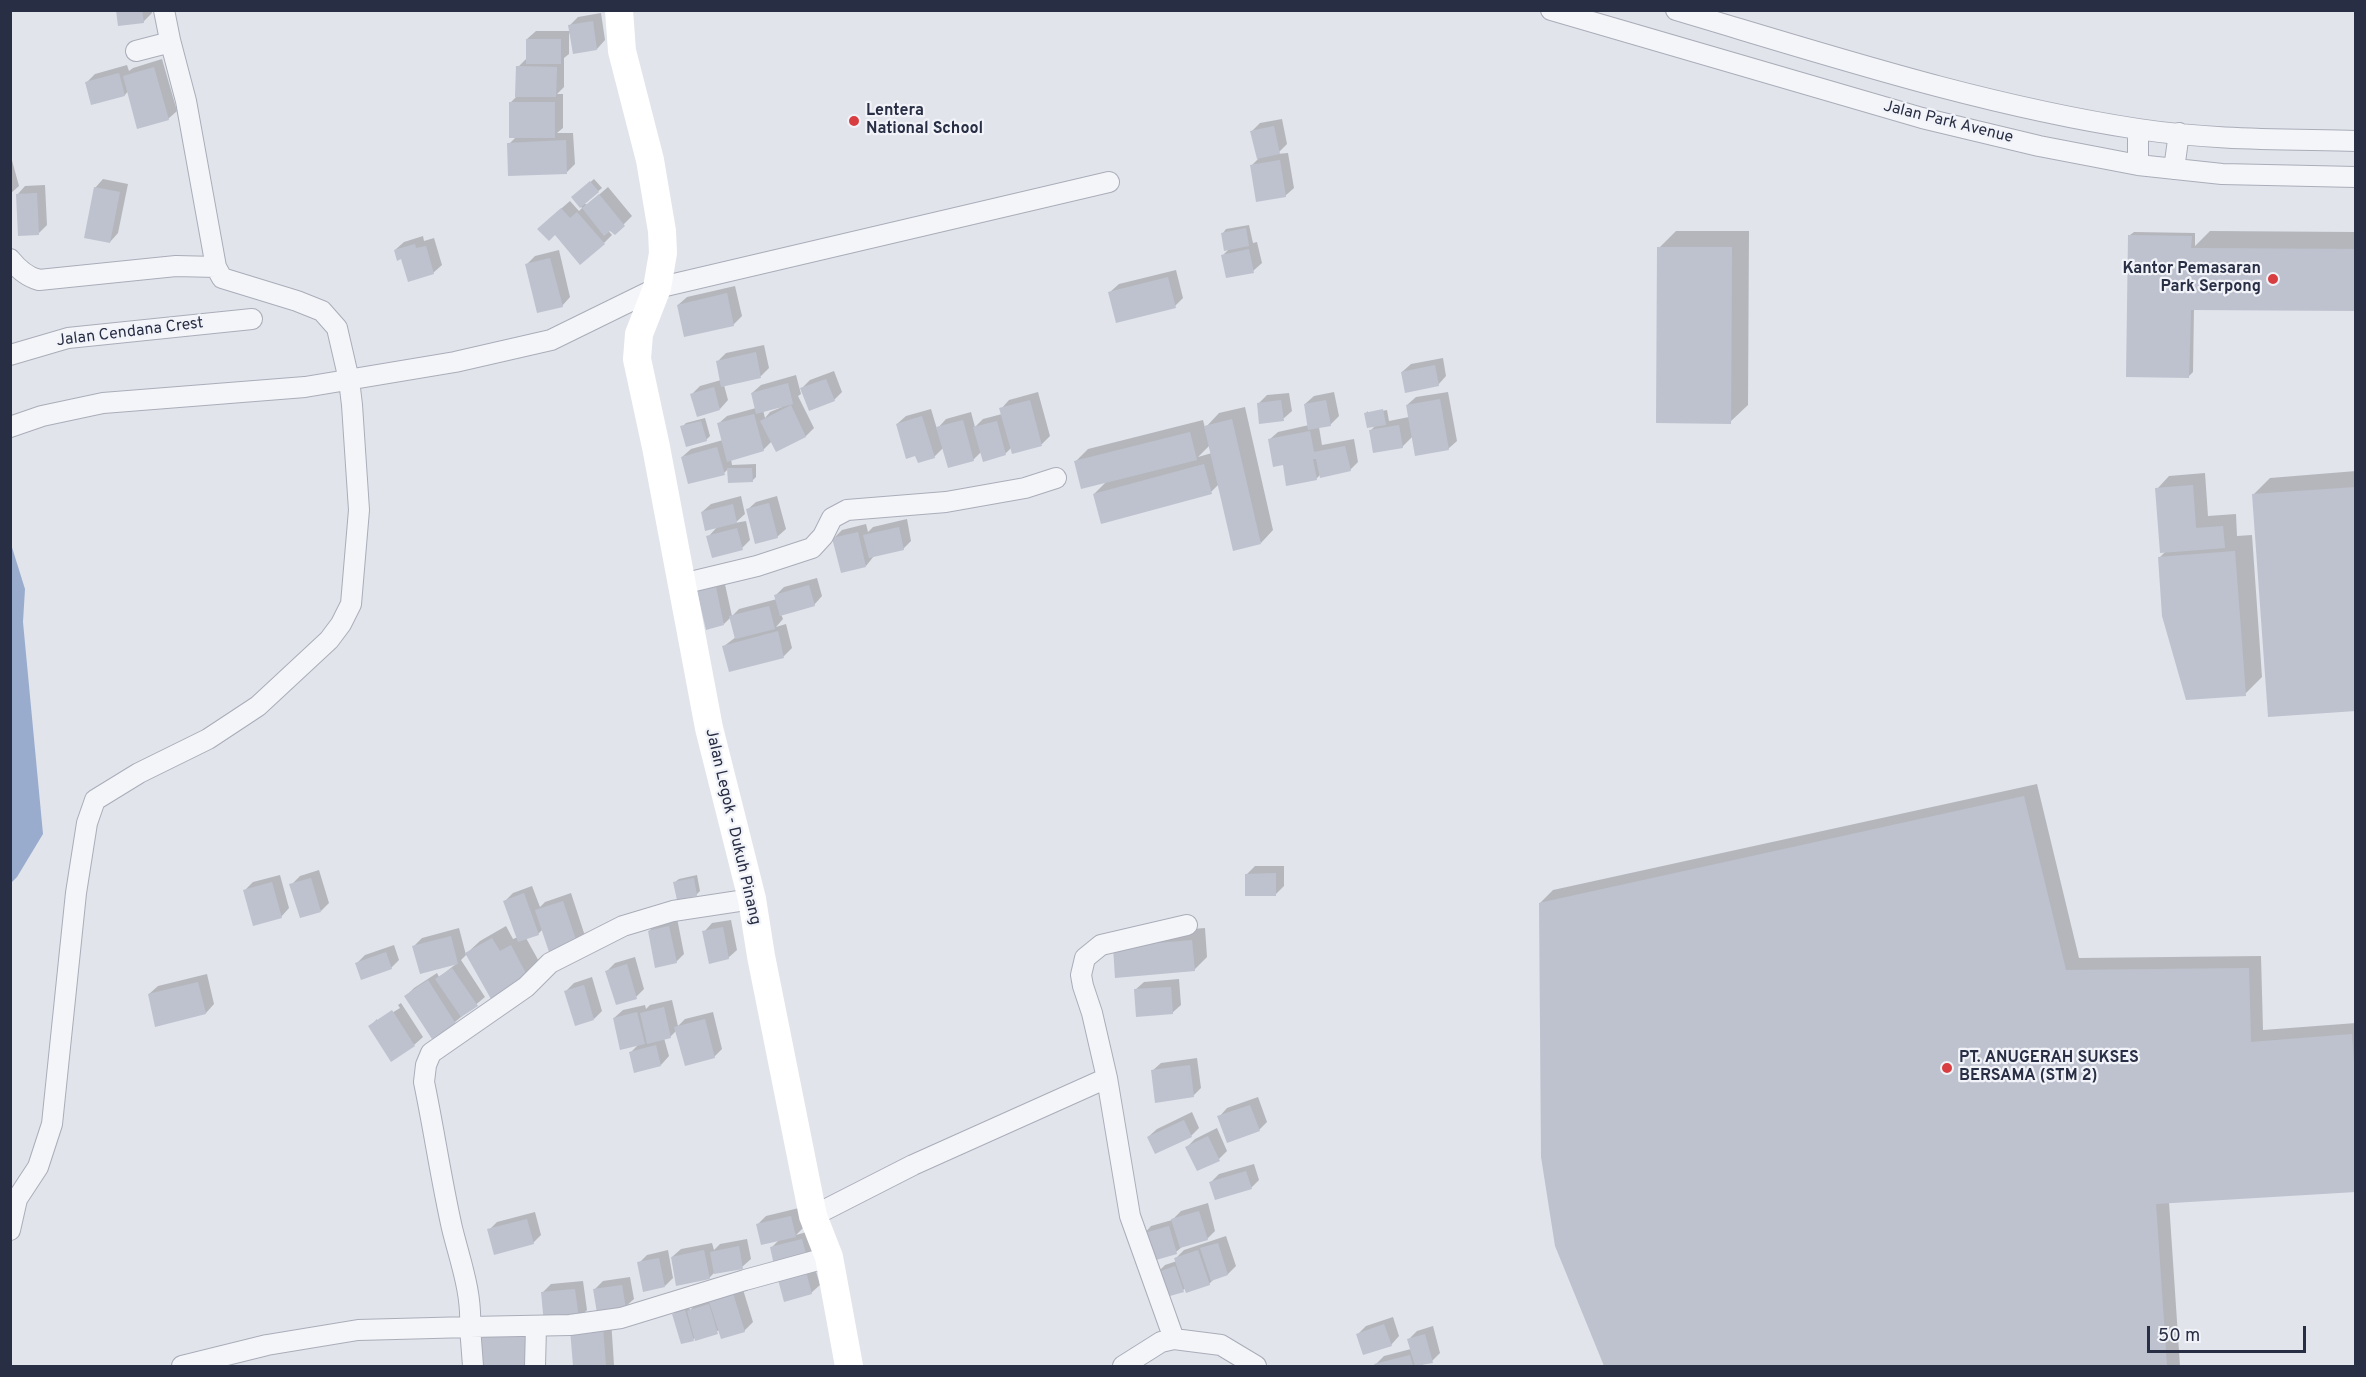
<!DOCTYPE html>
<html>
<head>
<meta charset="utf-8">
<style>
  body { margin:0 }
  #map { position:relative; width:2366px; height:1377px; overflow:hidden; background:#e1e4eb; font-family:Overpass,sans-serif }
  canvas { display:block }
  .frame { position:absolute; inset:0; border:12px solid #282e44; pointer-events:none }
  .scale { position:absolute; left:2147px; top:1326px; width:159px; height:27px; box-sizing:border-box; border:3px solid #282e44; border-top:0; padding-left:8px; font-size:18px; line-height:21px; white-space:nowrap; color:#282e44; -webkit-text-stroke:4px #f1f3f8; paint-order:stroke }
</style>
</head>
<body>
<div id="map">
<canvas width="2366" height="1377"></canvas>
<div class="frame"></div>
<div class="scale">50 m</div>
</div>
<script>
const c = document.querySelector('canvas').getContext('2d');
c.lineJoin = 'round';
function paint(path, color) {
  c.fillStyle = color;
  c.fill(path, 'evenodd');
}
function strokePath(path, color, width, dash) {
  c.strokeStyle = color;
  c.lineWidth = width;
  c.lineCap = dash ? 'butt' : 'round';
  c.setLineDash(dash || []);
  c.stroke(path);
}
function write(font, color, halo, rows, align = 'center') {
  c.font = font + ' Overpass,sans-serif';
  c.lineWidth = 4.5;
  c.setLineDash([]);
  c.textBaseline = 'middle';
  c.strokeStyle = halo;
  c.fillStyle = color;
  for (const [text, x, y, turn = 0] of rows) {
    c.save();
    c.translate(x, y);
    c.rotate((+turn || 0) * Math.PI / 180);
    c.textAlign = isNaN(turn) ? turn : align;
    if (halo) c.strokeText(text, 0, 0);
    c.fillText(text, 0, 0);
    c.restore();
  }
}
const water = new Path2D(`
  M10,541L25,589L23,622L43,834L17,877L11,883Z`);
const shadow = new Path2D(`
  M117,10H151L152,13L143,22Z
  M601,13L605,40L597,49L569,33V54L564,58V87L557,94H563V128L557,133H573L575,164L566,173L509,144L516,137L510,103L517,96L518,67L527,58V39L536,31H570L569,26L578,17Z
  M162,59L177,111L168,119L128,91L125,95L93,104L87,82L95,74L127,65L129,71L133,68Z
  M1282,119L1287,144L1277,154L1288,153L1294,188L1285,196L1252,165L1258,159L1252,131L1260,123Z
  M10,153L19,186L10,194Z
  M103,179L128,184L118,233L110,242L95,188Z
  M594,179L602,188L584,203L587,205L608,187L632,216L615,233L605,227L612,235L604,243L548,220L570,201L579,211L582,208L573,197Z
  M45,185L47,225L39,233L17,195L25,186Z
  M1249,225L1253,243L1257,242L1262,263L1253,271L1223,255L1230,248L1223,233L1226,229Z
  M1676,231H1749L1748,405L1730,422L1659,248Z
  M2210,231L2356,232V310L2194,308L2193,372L2189,376L2130,235L2134,232L2195,233V246Z
  M423,236L424,241L434,238L442,265L433,273L403,258L395,250L404,242Z
  M559,250L570,297L562,306L526,265L535,256Z
  M1176,270L1183,298L1175,306L1110,292L1119,284Z
  M735,286L742,316L733,325L678,305L687,297Z
  M764,345L769,368L761,376L724,385L728,400L720,409L692,394L700,386L721,380L717,362L726,353Z
  M1443,358L1446,376L1438,385L1402,372L1411,364Z
  M834,371L842,392L834,400L802,388L810,380Z
  M796,375L801,394L798,396L814,428L806,436L776,450L772,441L763,450L731,459L732,465L756,464V477L752,481L729,468L724,473L682,457L691,449L723,440L718,424L727,416L756,408L752,393L761,385ZM782,407L770,412L765,418L763,410Z
  M1038,392L1050,436L1042,444L1013,452L1012,447L1006,453L984,460L981,452L973,460L943,448L934,457L897,424L906,416L931,409L937,429L946,419L971,412L975,427L983,419L1002,414L1001,409L1009,400Z
  M1334,392L1339,416L1330,425L1319,427L1322,445L1354,439L1358,462L1350,470L1320,475L1316,479L1284,463L1269,440L1278,432L1309,425L1305,404L1314,396Z
  M1448,392L1457,441L1448,449L1413,436L1402,447L1370,431L1376,425L1366,413L1368,411V414L1387,410L1389,421L1409,417L1407,405L1416,397Z
  M1289,393L1292,411L1283,419L1258,404L1267,395Z
  M1245,407L1273,530L1261,543L1219,484L1211,492L1094,494L1107,481L1075,462L1088,449L1203,420L1205,428L1219,413ZM1210,445L1212,453L1198,457Z
  M705,418L710,436L706,440L682,427L686,423Z
  M2356,471V709L2253,495L2270,478Z
  M2205,473L2208,516L2236,514L2237,536L2252,535L2262,677L2245,694L2159,558L2166,551L2157,489L2169,476Z
  M741,496L745,514L735,523L746,521L750,540L742,548L708,537L718,526L702,512L711,504Z
  M777,496L786,529L777,537L747,510L756,502Z
  M907,519L911,541L903,549L874,556L866,566L834,538L842,530L866,524L868,532L873,527Z
  M817,578L822,596L814,605L781,614L783,619L776,627L786,624L792,648L784,656L730,670L724,646L736,637L731,617L724,624L698,592L707,583L724,580L732,616L739,609L777,599L776,595L784,587Z
  M2037,784L2079,958L2261,956L2263,1030L2356,1023V1190L2169,1202L2180,1366H1606L1556,1245L1540,903L1553,890Z
  M1255,866H1284V886L1276,894L1246,875Z
  M319,870L329,903L321,911L291,885L300,876Z
  M280,875L289,908L281,917L245,890L253,882Z
  M697,875L700,891L696,895L675,882L679,879Z
  M532,886L540,907L545,902L571,893L585,936L577,944L543,929L538,934L526,938L541,965L528,977L467,953L480,941L506,926L513,939L518,937L505,901L513,893Z
  M677,918L684,954L676,962L649,931L658,923Z
  M731,920L737,950L728,958L704,932L712,923Z
  M459,928L466,955L461,960L485,997L455,1022L432,1037L406,996L414,988L437,973L439,977L456,964L414,946L422,938Z
  M1205,928L1207,957L1194,970L1127,934Z
  M394,945L399,960L391,968L357,963L365,955Z
  M635,957L644,989L636,997L607,971L615,963Z
  M207,974L214,1004L206,1013L149,994L158,986Z
  M592,977L602,1011L594,1019L566,991L574,983Z
  M1179,979L1181,1005L1172,1013L1135,990L1144,982Z
  M672,1000L678,1026L685,1019L713,1012L722,1049L714,1057L677,1030L670,1037L664,1038L669,1056L661,1065L631,1052L639,1044L614,1018L623,1010L645,1005L646,1009L650,1005Z
  M401,1003L423,1037L414,1045L370,1026L377,1019V1022L400,1008L398,1005Z
  M1197,1058L1201,1088L1193,1096L1152,1071L1161,1063Z
  M1258,1097L1267,1122L1259,1130L1219,1117L1227,1108Z
  M1192,1112L1199,1128L1191,1136L1148,1137L1157,1129Z
  M1217,1128L1227,1151L1219,1159L1187,1147L1195,1139Z
  M1254,1164L1259,1180L1251,1188L1211,1182L1219,1174Z
  M1208,1203L1215,1231L1207,1239L1183,1246L1176,1252L1143,1235L1151,1226L1172,1220L1181,1211Z
  M799,1208L803,1228L796,1235L810,1231L813,1261L820,1285L811,1293L771,1248L779,1240L758,1224L766,1216Z
  M535,1212L541,1235L533,1243L489,1230L497,1222Z
  M1226,1236L1236,1266L1228,1274L1215,1278L1209,1284L1186,1288L1183,1290L1157,1273L1165,1265L1177,1261L1176,1258L1184,1250Z
  M747,1239L751,1259L742,1267L714,1273L709,1278L672,1257L681,1249L712,1243L714,1250L720,1244Z
  M668,1250L673,1278L665,1286L639,1263L647,1255Z
  M630,1277L634,1299L625,1307L595,1289L603,1281Z
  M583,1281L587,1310L578,1319L542,1293L551,1284Z
  M741,1283L753,1322L744,1331L720,1330L693,1339L674,1314L678,1310L689,1307L690,1310L697,1303Z
  M1393,1317L1399,1336L1391,1345L1358,1334L1366,1326Z
  M611,1319L614,1365L574,1366L572,1330Z
  M1433,1326L1440,1353L1432,1361L1423,1364V1366H1366L1375,1365L1384,1356L1411,1349L1409,1339L1417,1331Z
  M538,1328L535,1366H482V1337Z`);
const building = new Path2D(`
  M116,10H142L144,23L118,26Z
  M593,21L597,50L573,54L568,25Z
  M526,39H561V64H526Z
  M516,66L557,67L556,97H515Z
  M154,67L169,120L137,129L123,76Z
  M119,73L125,96L91,105L85,82Z
  M509,102H555V138H509Z
  M1274,126L1280,154L1257,159L1250,131Z
  M566,140L567,174L508,176L507,143Z
  M1280,160L1286,197L1256,202L1250,165Z
  M590,181L599,192L580,208L571,197Z
  M94,187L120,192L110,243L84,238Z
  M37,193L39,235L18,236L16,194Z
  M599,194L625,226L615,235L610,231L604,236L582,208Z
  M561,208L570,218L577,212L605,244L580,265L555,235L549,241L537,229Z
  M1246,228L1249,246L1224,251L1221,233Z
  M2128,235L2192,236L2191,248L2356,249V311L2191,310L2189,378L2126,377Z
  M415,244L416,248L426,246L434,274L408,282L401,259L397,261L394,250Z
  M1657,247H1732L1731,424L1656,423Z
  M1249,249L1254,273L1226,278L1221,255Z
  M550,258L563,307L537,313L525,264Z
  M1168,277L1176,308L1116,323L1108,292Z
  M727,293L734,326L684,337L677,305Z
  M756,352L761,378L721,387L716,361Z
  M1435,365L1439,386L1405,393L1401,372Z
  M826,379L835,401L809,411L800,388Z
  M788,383L793,404L756,414L751,393Z
  M714,387L720,410L697,417L690,394Z
  M1440,399L1449,450L1415,456L1406,405Z
  M1030,400L1042,446L1012,454L999,408Z
  M1281,400L1284,421L1259,424L1257,403Z
  M1326,400L1331,426L1308,430L1304,404Z
  M791,405L806,437L776,452L760,421Z
  M1383,409L1386,425L1367,428L1364,413Z
  M754,414L764,451L727,462L717,423Z
  M922,416L935,458L918,463L915,456L906,459L896,424Z
  M1232,419L1261,544L1233,551L1204,426Z
  M963,420L974,461L948,468L936,427Z
  M701,421L707,441L686,447L680,426Z
  M997,421L1006,455L983,462L973,427Z
  M1399,425L1403,448L1373,453L1369,430Z
  M1310,431L1314,452L1345,446L1351,471L1320,478L1316,459H1313L1317,480L1286,486L1283,465L1273,467L1268,439Z
  M1190,432L1197,460L1081,489L1074,461Z
  M717,447L725,475L688,484L681,457Z
  M1204,464L1212,494L1101,524L1093,494Z
  M727,468H752L753,482L728,483Z
  M2193,485L2196,528L2223,526L2225,548L2160,553L2155,488Z
  M2356,487V711L2268,717L2252,494Z
  M769,503L778,538L755,544L746,509Z
  M733,504L737,523L705,531L701,512Z
  M899,527L904,550L869,558L863,535Z
  M737,528L743,550L712,558L706,536Z
  M858,532L866,567L841,573L832,538Z
  M2235,551L2246,696L2186,700L2162,616L2158,557Z
  M809,585L815,606L780,616L774,595Z
  M716,587L724,625L706,630L697,591Z
  M769,606L775,629L735,639L729,616Z
  M778,631L784,658L729,672L722,646Z
  M2024,796L2066,970L2249,968L2251,1042L2352,1034L2356,1093V1192L2156,1204L2167,1366H1604L1555,1246L1541,1157L1539,903Z
  M1276,873V896H1245V874Z
  M311,878L321,912L300,918L289,884Z
  M694,878L697,896L677,900L673,882Z
  M272,882L282,918L253,926L243,890Z
  M524,893L539,935L518,942L503,901Z
  M563,901L578,946L550,955L535,910Z
  M669,926L677,963L655,968L648,931Z
  M723,927L729,959L709,964L702,931Z
  M451,936L458,964L420,974L412,946Z
  M492,938L500,951L511,945L529,979L491,999L465,953Z
  M1192,940L1195,971L1115,978L1113,947Z
  M386,952L392,969L361,980L355,963Z
  M627,964L637,999L616,1005L605,971Z
  M452,968L478,1006L461,1017L435,979Z
  M428,980L456,1024L432,1039L404,996Z
  M198,982L206,1014L155,1027L148,994Z
  M584,985L594,1020L575,1026L564,991Z
  M1171,987L1173,1014L1136,1017L1134,989Z
  M664,1007L671,1038L647,1044L640,1013Z
  M392,1010L415,1046L391,1062L368,1026Z
  M637,1012L645,1044L620,1050L613,1018Z
  M705,1019L715,1058L685,1066L674,1027Z
  M656,1045L661,1066L634,1073L629,1052Z
  M1190,1065L1194,1097L1155,1103L1151,1070Z
  M1250,1105L1260,1131L1227,1143L1217,1116Z
  M1184,1120L1192,1137L1155,1154L1147,1137Z
  M1208,1136L1220,1161L1197,1171L1185,1147Z
  M1246,1171L1252,1189L1215,1200L1209,1182Z
  M1199,1211L1208,1240L1180,1248L1171,1219Z
  M791,1216L796,1237L761,1245L756,1224Z
  M527,1219L534,1244L494,1255L487,1229Z
  M1169,1226L1177,1254L1149,1262L1141,1234Z
  M802,1239L808,1262L775,1270L770,1247Z
  M1218,1243L1228,1275L1211,1281L1200,1248Z
  M739,1246L743,1269L714,1274L710,1252Z
  M704,1250L710,1279L676,1286L671,1257Z
  M1198,1250L1210,1285L1186,1293L1174,1258Z
  M659,1258L665,1287L643,1292L637,1262Z
  M1175,1266L1184,1292L1163,1298L1155,1273Z
  M805,1268L812,1294L784,1302L777,1276Z
  M622,1285L626,1309L597,1313L593,1289Z
  M575,1289L579,1320L544,1324L541,1292Z
  M732,1290L745,1332L721,1339L708,1298Z
  M709,1304L718,1334L695,1341L687,1311Z
  M685,1310L694,1341L681,1344L672,1314Z
  M1384,1324L1392,1346L1363,1355L1356,1334Z
  M603,1327L606,1366H573L570,1329Z
  M1425,1334L1433,1363L1415,1366L1407,1339Z
  M481,1336H530V1366H481Z
  M1410,1355L1413,1366H1375L1374,1364Z`);
const street = new Path2D(`
  M1551,10L1922,118L2039,146L2138,165L2222,174L2356,177
  M1676,10C1828,55 1981,105 2138,129C2210,140 2283,139 2356,141
  M136,51L167,43L170,40L164,10
  M2138,165V129
  M2174,169L2179,133
  M10,259C18,269 27,277 39,280L176,266L216,267
  M10,355L68,338L252,319
  M10,427L42,416L103,403L305,387L455,362L551,340L657,288L1109,182
  M682,584L757,566L812,548L823,536L832,518L847,510L946,502L1025,488L1056,478
  M752,899L673,911L623,926L550,963L526,987L431,1053L426,1065L424,1082C434,1130 441,1179 452,1228C460,1261 472,1292 470,1327L570,1325L621,1318L745,1280L829,1257
  M1107,1078L1092,1013L1083,986L1081,975L1085,958L1101,945L1187,925
  M813,1216L913,1165L1107,1078L1130,1216L1174,1339L1161,1342L1123,1366
  M10,1230L17,1199L38,1167L52,1124L76,893L87,823L95,800L139,773L208,739L258,706L329,640L341,624L351,604L359,510L352,405L349,380L337,328L322,311L297,301L222,278L216,267L186,101L170,40
  M1174,1339L1221,1345L1256,1366
  M182,1366L267,1345L358,1330L470,1327L473,1366
  M535,1366L536,1327`);
const secondary = new Path2D(`
  M619,10L622,51L650,160L662,231L663,253L657,288L639,334L637,359L656,447L709,728L752,899L761,956L813,1216L829,1257L849,1366`);
const markers = [
  [854,121,6,"#d83e41"],
  [2273,279,6,"#d83e41"],
  [1947,1068,6,"#d83e41"]
];
const poiNames = [
  ["Lentera",866,112],
  ["National School",866,130],
  ["Kantor Pemasaran",2261,270,"right"],
  ["Park Serpong",2261,288,"right"],
  ["PT. ANUGERAH SUKSES",1959,1059],
  ["BERSAMA (STM 2)",1959,1077]
];
const streetNames = [
  ["Jalan Park Avenue",1948,123,14],
  ["Jalan Cendana Crest",130,333,-7],
  ["Jalan Legok - Dukuh Pinang",732,827,77]
];
paint(water, '#9aaccd');
paint(shadow, '#0003');
paint(building, '#bec2ce');
strokePath(street, '#aaadb9', 22);
strokePath(street, '#f4f5f9', 20);
strokePath(secondary, '#fff', 28);
for (const [x, y, r, color] of markers) {
  const dot = new Path2D();
  dot.arc(x, y, r, 0, 2 * Math.PI);
  c.fillStyle = color;
  c.fill(dot);
  strokePath(dot, '#f1f3f8', 2);
}
write('bold 16px', '#282e44', '#f1f3f8', poiNames, 'left');
write('16px', '#282e44', '#f1f3f8', streetNames);
</script>
</body>
</html>
